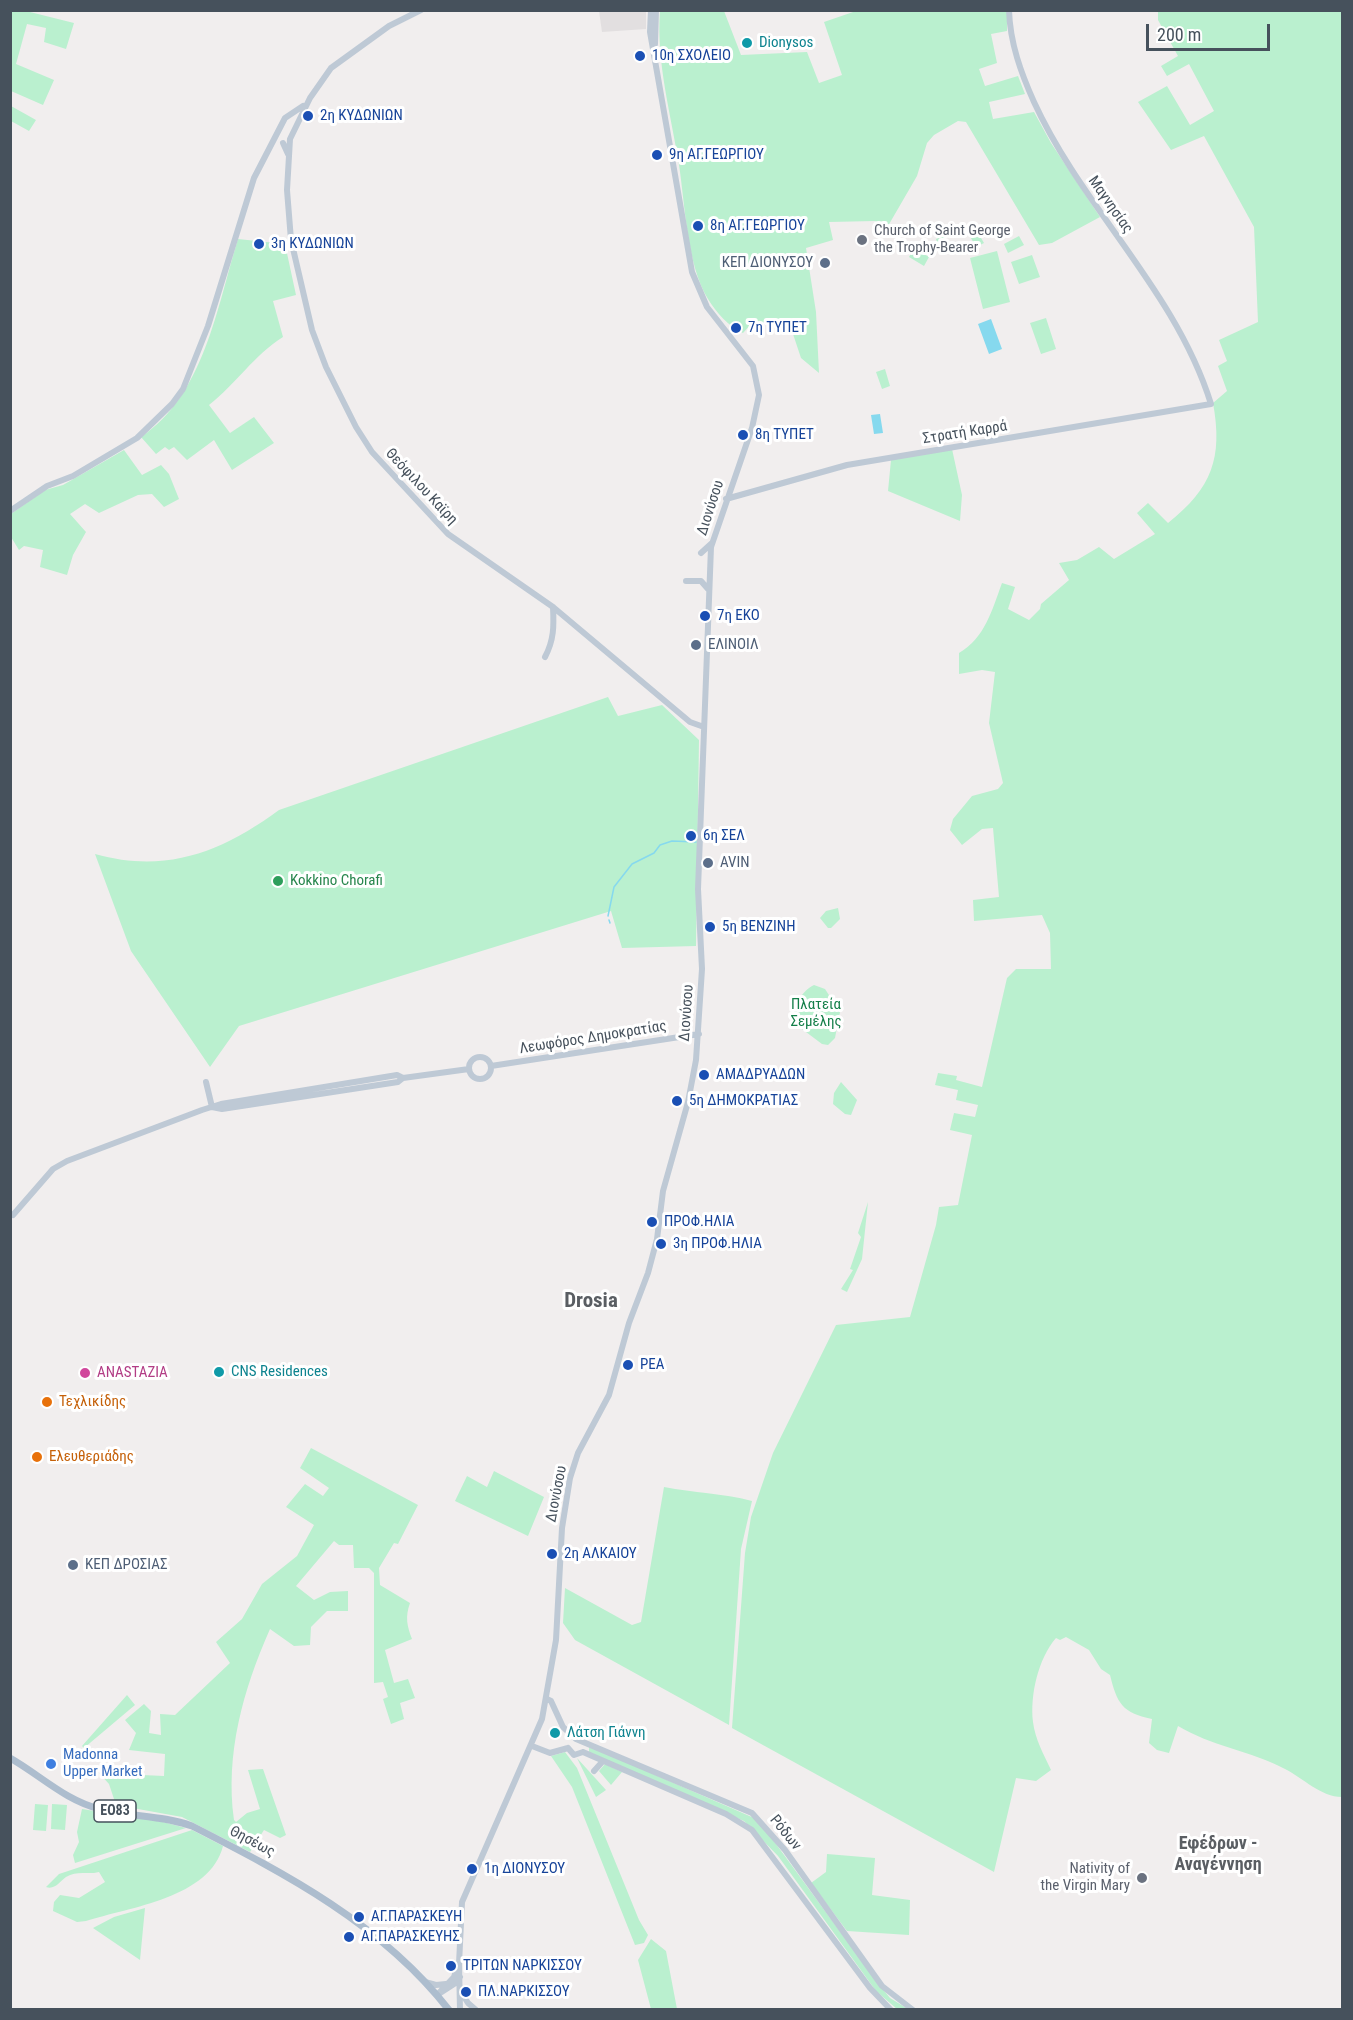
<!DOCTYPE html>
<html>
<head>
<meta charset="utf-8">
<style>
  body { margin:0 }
  #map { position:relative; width:1353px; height:2020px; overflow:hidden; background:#f1eeee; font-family:"Roboto Condensed",sans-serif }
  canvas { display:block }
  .frame { position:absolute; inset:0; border:12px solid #46515c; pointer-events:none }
  .scale { position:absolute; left:1146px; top:24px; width:124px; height:27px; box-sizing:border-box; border:3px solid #46515c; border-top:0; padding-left:8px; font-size:18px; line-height:21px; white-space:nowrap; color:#46515c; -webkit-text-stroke:4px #fff; paint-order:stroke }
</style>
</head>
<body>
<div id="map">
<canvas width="1353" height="2020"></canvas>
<div class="frame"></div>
<div class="scale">200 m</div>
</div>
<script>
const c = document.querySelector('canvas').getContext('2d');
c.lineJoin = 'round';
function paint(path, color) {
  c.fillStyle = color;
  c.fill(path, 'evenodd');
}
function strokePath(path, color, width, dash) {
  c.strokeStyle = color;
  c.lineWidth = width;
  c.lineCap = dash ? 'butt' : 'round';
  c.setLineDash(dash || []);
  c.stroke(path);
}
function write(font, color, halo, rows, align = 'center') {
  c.font = font + ' "Roboto Condensed",sans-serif';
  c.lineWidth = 6;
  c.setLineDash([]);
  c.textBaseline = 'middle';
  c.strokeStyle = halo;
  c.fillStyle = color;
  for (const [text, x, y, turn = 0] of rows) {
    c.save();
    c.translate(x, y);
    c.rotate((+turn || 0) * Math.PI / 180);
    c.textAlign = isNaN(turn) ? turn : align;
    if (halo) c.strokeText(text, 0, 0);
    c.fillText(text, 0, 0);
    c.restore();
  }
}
const education = new Path2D(`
  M599,11H646V29L602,32Z`);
const green = new Path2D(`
  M11,10L26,11L74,23L66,49L44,42L46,28L27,24L16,64L54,80L43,105L11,91Z
  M660,11H724L741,55L807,52L819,83L842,75L824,22L856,11H1007V31L991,34L997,63L979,69L985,86L1018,76L1025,94L989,102L993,119L1034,112L1051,143L1100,217L1052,243L1039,245L966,122L958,121L934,135L927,143L917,176L888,226L884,229L875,221L829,222L833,240L806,248L816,312L819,373L801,358L792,331L775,322L752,323L743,333C729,327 716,312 708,299C687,265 685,204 679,165C671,114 656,62 660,11Z
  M1158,11H1342V1797C1321,1797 1303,1778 1285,1769C1251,1751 1211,1746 1178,1726L1169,1753L1157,1750L1149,1743L1152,1719C1122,1713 1117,1703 1110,1675L1101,1669L1089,1650L1066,1637L1060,1640L1056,1638C1038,1659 1030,1695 1033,1722C1035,1739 1044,1755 1051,1770L1036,1781L1016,1778L994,1872L732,1728L745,1553L751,1517L773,1453L836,1325L910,1317L936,1225L939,1207L958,1205L972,1135L950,1130L954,1113L975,1117L978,1105L956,1100L958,1090L935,1085L938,1073L957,1076L956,1080L982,1087L1007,978L1016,969H1051L1050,933L1042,915L974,921L973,900L999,897L993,828L982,829L962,845L950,830L953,819L972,796L998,789L1003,783L989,723L995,672L982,670L959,674V653C985,638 992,610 1002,583L1015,587L1008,609L1029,620L1040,609L1041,604L1069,580L1059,563L1077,560L1099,547L1114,559L1155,534L1137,513L1148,503L1168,523C1212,488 1223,458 1213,403L1227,391L1218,366L1227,361L1219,340L1258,322L1254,227L1204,136L1171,150L1138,102L1167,86L1190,125L1214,111L1189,64L1167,76L1161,66L1178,56L1158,20Z
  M11,106L36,120L29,131L11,121Z
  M974,226L984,243L976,247L967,231Z
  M944,236L949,250L941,253L936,239Z
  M1019,236L1024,245L1008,253L1004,244Z
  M238,239L285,244L296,295L273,301L283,337C254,355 236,384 209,405L230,433L254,417L274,443L232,470L214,440L187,460L174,447L169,450L165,447L156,454L141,437C204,395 217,307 238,239Z
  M914,248L929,257L924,266L909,257Z
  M997,251L1010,302L983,309L970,258Z
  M1032,255L1040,277L1019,284L1011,262Z
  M1046,318L1056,349L1041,354L1030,323Z
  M885,369L890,386L882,389L876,372Z
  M952,449L962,495L960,521L888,491L891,460Z
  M124,450L142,475L161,465L169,474L179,499L164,507L152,494L138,495L99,513L85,504L70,514L86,532L73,555L67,575L40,567L43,550L24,546L19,550L11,537V514L45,490L63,485Z
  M608,697L618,716L662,705L699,740L696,946L622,948L611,911L239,1026L210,1067L131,951L95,854C166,874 222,852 279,810Z
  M838,908L840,919L831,928H828L820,918L826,911Z
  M814,985L825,989L840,1012L835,1038L828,1045L822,1044L790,1020C790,1009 804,989 814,985Z
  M841,1082L857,1100L851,1115L845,1114L833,1104L834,1093Z
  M868,1202L862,1259L847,1292L841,1289L853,1270L850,1269L861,1237L858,1233Z
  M311,1448L418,1505L398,1544L394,1543L379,1568L380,1585L410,1603C405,1617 407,1626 412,1639L385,1650L394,1683L408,1679L415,1698L400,1703L404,1719L391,1724L383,1699L388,1697L383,1682L374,1683V1573L369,1568H354L353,1545H339L334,1541L296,1586L314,1600L330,1592L348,1591V1611H327L311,1627L310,1645L294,1646L270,1629C243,1690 225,1754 234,1820L236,1822L247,1813L260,1809L248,1770L263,1769L286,1835L280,1838L264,1830L250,1852L182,1817L116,1805L109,1784L99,1773L164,1776L165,1754L129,1750L136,1733L125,1720L144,1704L151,1711L149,1733L161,1735L160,1714L175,1715L230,1663L216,1642L242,1619L262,1584L297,1556L314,1525L286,1507L305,1484L323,1496L329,1488L300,1468Z
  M494,1471L544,1497L528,1536L455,1501L467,1476L487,1487Z
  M664,1487C694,1493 722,1493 752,1501L741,1549L729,1725L575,1640L563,1623L565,1588L632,1625L641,1622Z
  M127,1695L135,1705L84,1748L82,1746Z
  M589,1746L754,1818L765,1829L877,1982L890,1998L908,2009H897L876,1991L778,1856L744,1821L589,1752Z
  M565,1752L577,1768L639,1920L648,1935L644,1943L635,1945L572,1787L551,1756Z
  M577,1758L606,1790L596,1797Z
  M605,1764L622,1772L611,1785L599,1771Z
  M35,1804L48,1805L46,1831L33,1830Z
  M52,1804L67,1805L65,1830L51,1829Z
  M82,1809L163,1822L186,1828L75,1863L73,1855L79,1842L77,1832Z
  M192,1830L223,1846C210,1898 130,1907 86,1921L77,1922L53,1911L54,1902L60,1895L79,1898L105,1882L99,1872C88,1875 77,1870 66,1877C59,1882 55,1890 46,1887L59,1874Z
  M827,1854L875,1858L872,1895L910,1900L909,1935L847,1931L811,1883L826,1872Z
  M145,1908L140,1960L93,1928L114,1917Z
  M651,1939L666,1951L677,2009H651L638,1960Z`);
const water = new Path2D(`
  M991,319L1002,349L989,354L978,324Z
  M880,414L883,433L874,434L871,415Z`);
const stream = new Path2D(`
  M608,916L614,887L632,864L654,853L660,845L672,841L696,842
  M609,920L610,923`);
const secondary = new Path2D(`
  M421,10L389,26L331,68L310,98L290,139L287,190L291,240L312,330L326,367L356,427L372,452L448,534L553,607L690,722L704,727
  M655,44L656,10
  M283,143L288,154
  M726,499L847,465L1211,404C1176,291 1083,209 1034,102C1021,73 1010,43 1009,10
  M10,511L47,486L73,476L137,438L172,404L183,389L208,326L254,178L285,118L303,106
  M701,553L712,543
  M686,581H701L708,589
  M545,657C554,640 554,626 553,607
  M469 1068a11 11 0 1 1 22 0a11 11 0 1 1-22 0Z
  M491,1066L699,1034
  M403,1078L469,1069
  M206,1082L212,1107
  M13,1215L53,1169L67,1161L202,1110L221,1104L397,1075L403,1078L398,1082L222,1109L212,1107
  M547,1699L551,1701L563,1727L576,1739L752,1813L785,1850L882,1986L913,2010
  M532,1746L550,1753L568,1748
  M568,1748L574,1755L583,1752
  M583,1752L726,1814L752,1830L870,1988L891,2010
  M594,1771L603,1761
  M425,1982L436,1985L446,1984
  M461,1992L468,2003L476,2010
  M437,1995L454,1977L457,1967
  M437,1995L454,1984L460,1977
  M460,2010L459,1964L462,1902L542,1719L556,1640L562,1528L570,1478L578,1453L609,1395L629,1323L648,1273L657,1239L663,1191L688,1102L696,1060L702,969L698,889L711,547L752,428L759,395L753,366L707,307L692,272L650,32L651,10`);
const primary = new Path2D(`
  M10,1758C40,1775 66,1801 100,1809C130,1817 162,1815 192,1826C286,1874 382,1924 449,2010`);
const markers = [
  [747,43,6,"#0f9aa8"],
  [640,56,6,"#1a4fb4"],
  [308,116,6,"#1a4fb4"],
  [657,155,6,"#1a4fb4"],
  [698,226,6,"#1a4fb4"],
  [862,240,6,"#6b7280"],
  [259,244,6,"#1a4fb4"],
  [825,263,6,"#5c6f8a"],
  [736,328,6,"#1a4fb4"],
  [743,435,6,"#1a4fb4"],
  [705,616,6,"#1a4fb4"],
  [696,645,6,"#5c6f8a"],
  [691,836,6,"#1a4fb4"],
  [708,863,6,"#5c6f8a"],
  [278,881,6,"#2e9e5b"],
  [710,927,6,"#1a4fb4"],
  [704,1075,6,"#1a4fb4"],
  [677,1101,6,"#1a4fb4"],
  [652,1222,6,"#1a4fb4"],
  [661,1244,6,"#1a4fb4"],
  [628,1365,6,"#1a4fb4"],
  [219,1372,6,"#0f9aa8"],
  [85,1373,6,"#d1479c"],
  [47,1402,6,"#e8710a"],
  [37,1457,6,"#e8710a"],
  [552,1554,6,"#1a4fb4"],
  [73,1565,6,"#5c6f8a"],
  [555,1733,6,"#0f9aa8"],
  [51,1764,6,"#3f7fe0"],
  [472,1869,6,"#1a4fb4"],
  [1142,1878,6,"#6b7280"],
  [359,1917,6,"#1a4fb4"],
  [349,1937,6,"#1a4fb4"],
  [451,1966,6,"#1a4fb4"],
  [466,1992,6,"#1a4fb4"]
];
const shields = [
  [115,1811,42]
];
const shieldNames = [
  ["ΕΟ83",115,1811]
];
const cultureNames = [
  ["Dionysos",759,43],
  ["CNS Residences",231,1372],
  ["Λάτση Γιάννη",567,1733]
];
const transitNames = [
  ["10η ΣΧΟΛΕΙΟ",652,56],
  ["2η ΚΥΔΩΝΙΩΝ",320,116],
  ["9η ΑΓ.ΓΕΩΡΓΙΟΥ",669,155],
  ["8η ΑΓ.ΓΕΩΡΓΙΟΥ",710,226],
  ["3η ΚΥΔΩΝΙΩΝ",271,244],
  ["7η ΤΥΠΕΤ",748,328],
  ["8η ΤΥΠΕΤ",755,435],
  ["7η ΕΚΟ",717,616],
  ["6η ΣΕΛ",703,836],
  ["5η ΒΕΝΖΙΝΗ",722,927],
  ["ΑΜΑΔΡΥΑΔΩΝ",716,1075],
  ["5η ΔΗΜΟΚΡΑΤΙΑΣ",689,1101],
  ["ΠΡΟΦ.ΗΛΙΑ",664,1222],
  ["3η ΠΡΟΦ.ΗΛΙΑ",673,1244],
  ["ΡΕΑ",640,1365],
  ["2η ΑΛΚΑΙΟΥ",564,1554],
  ["1η ΔΙΟΝΥΣΟΥ",484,1869],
  ["ΑΓ.ΠΑΡΑΣΚΕΥΗ",371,1917],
  ["ΑΓ.ΠΑΡΑΣΚΕΥΗΣ",361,1937],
  ["ΤΡΙΤΩΝ ΝΑΡΚΙΣΣΟΥ",463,1966],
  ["ΠΛ.ΝΑΡΚΙΣΣΟΥ",478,1992]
];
const streetNames = [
  ["Μαγνησίας",1110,205,55],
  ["Στρατή Καρρά",965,433,-9],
  ["Θεόφιλου Καϊρη",421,487,47],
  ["Διονύσου",711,508,-72],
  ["Διονύσου",687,1013,-86],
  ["Λεωφόρος Δημοκρατίας",593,1038,-9],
  ["Διονύσου",557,1494,-79],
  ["Ρόδων",785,1833,51],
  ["Θησέως",252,1842,28]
];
const worshipNames = [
  ["Church of Saint George",874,231],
  ["the Trophy-Bearer",874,248],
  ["Nativity of",1130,1869,"right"],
  ["the Virgin Mary",1130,1886,"right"]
];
const serviceNames = [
  ["ΚΕΠ ΔΙΟΝΥΣΟΥ",813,263,"right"],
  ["ΕΛΙΝΟΙΛ",708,645],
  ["AVIN",720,863],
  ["ΚΕΠ ΔΡΟΣΙΑΣ",85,1565]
];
const leisureNames = [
  ["Kokkino Chorafi",290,881]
];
const parkNames = [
  ["Πλατεία",816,1005],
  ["Σεμέλης",816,1022]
];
const hotelNames = [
  ["ANASTAZIA",97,1373]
];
const foodNames = [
  ["Τεχλικίδης",59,1402],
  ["Ελευθεριάδης",49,1457]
];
const shopNames = [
  ["Madonna",63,1755],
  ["Upper Market",63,1772]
];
const quarterNames = [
  ["Εφέδρων -",1218,1844],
  ["Αναγέννηση",1218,1865]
];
const districtNames = [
  ["Drosia",591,1302]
];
paint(education, '#e2dfe0');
paint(green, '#baf0cf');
paint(water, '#86d9ee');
strokePath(stream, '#86d9ee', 1.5);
strokePath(secondary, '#bec9d5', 6);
strokePath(primary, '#adbdce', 7);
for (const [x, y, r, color] of markers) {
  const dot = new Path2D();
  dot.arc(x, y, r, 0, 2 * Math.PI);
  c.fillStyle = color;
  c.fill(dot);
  strokePath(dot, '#fff', 2);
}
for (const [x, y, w] of shields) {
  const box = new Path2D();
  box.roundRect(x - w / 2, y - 11, w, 22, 4.5);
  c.fillStyle = '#fff';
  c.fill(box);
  strokePath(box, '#46515c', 1.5);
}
write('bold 14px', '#46515c', null, shieldNames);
write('15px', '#0d838f', '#fff', cultureNames, 'left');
write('15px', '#164399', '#fff', transitNames, 'left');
write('15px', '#46515c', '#fff', streetNames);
write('15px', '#5b616d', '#fff', worshipNames, 'left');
write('15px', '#4e5e75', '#fff', serviceNames, 'left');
write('15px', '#27864d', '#fff', leisureNames, 'left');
write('15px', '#147f49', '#fff', parkNames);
write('15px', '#b23c85', '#fff', hotelNames, 'left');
write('15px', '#c56008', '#fff', foodNames, 'left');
write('15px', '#366cbe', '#fff', shopNames, 'left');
write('bold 18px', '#5a5e63', '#fff', quarterNames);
write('bold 21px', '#5a5e63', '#fff', districtNames);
</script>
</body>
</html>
